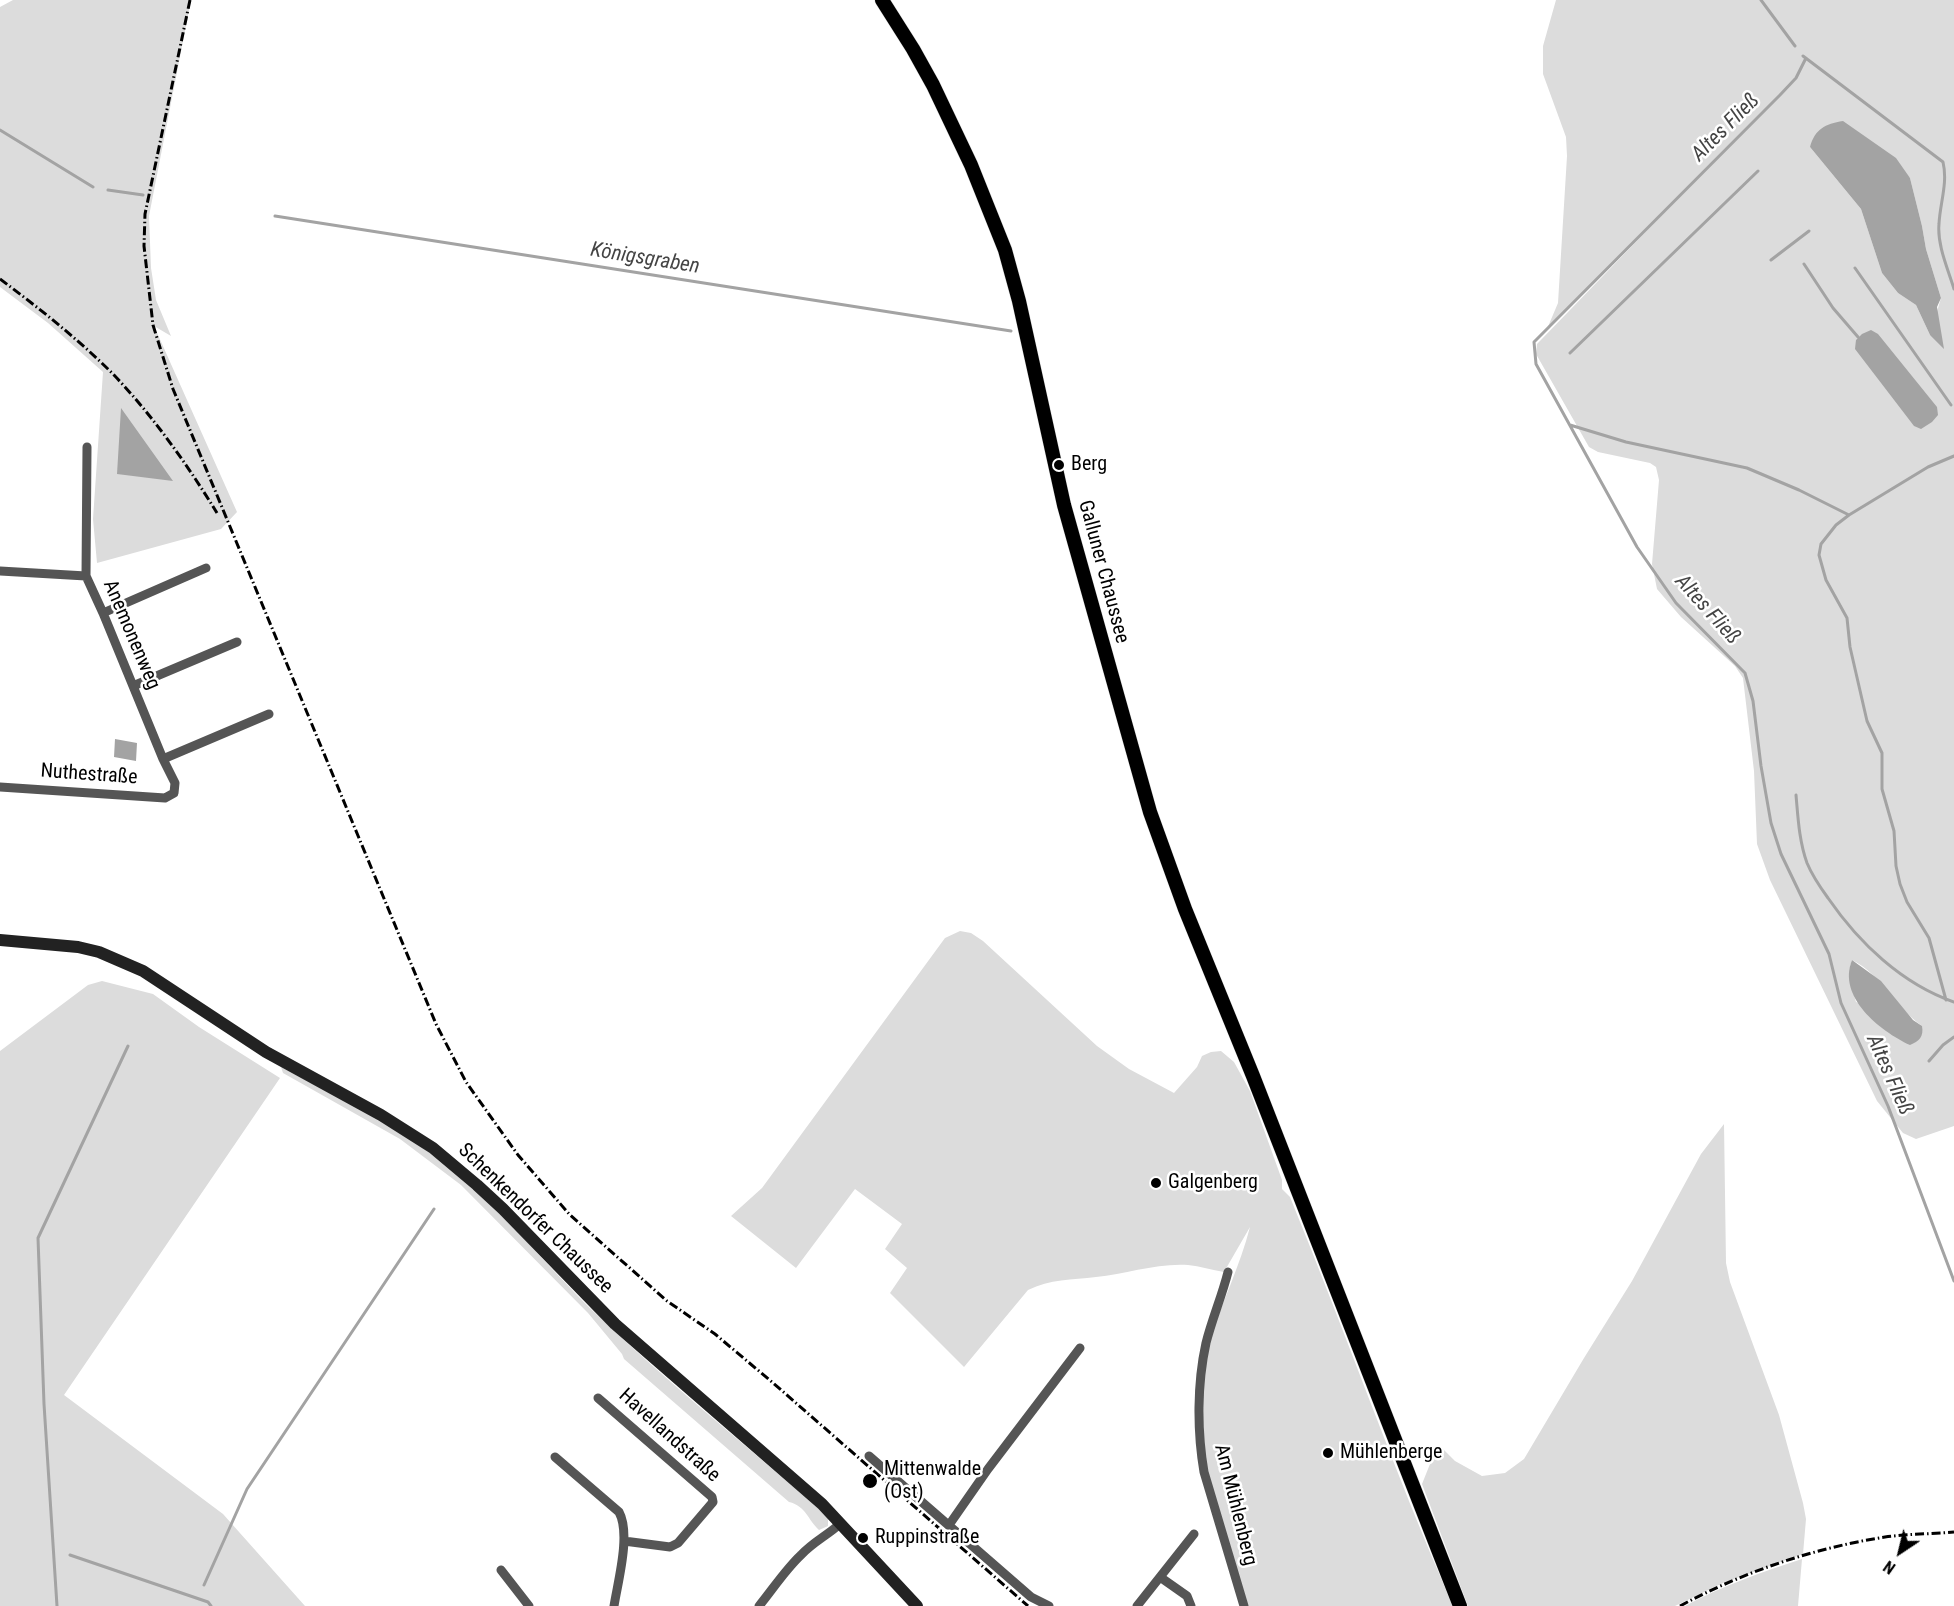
<!DOCTYPE html>
<html>
<head>
<meta charset="utf-8">
<style>
  body { margin:0 }
  #map { position:relative; width:1954px; height:1606px; overflow:hidden; background:#fff; font-family:"Roboto Condensed",sans-serif }
  canvas { display:block }
  .north { position:absolute; left:1870px; top:1522px; width:60px; height:60px; -webkit-text-stroke:4px #fff; paint-order:stroke; rotate:215deg; font-size:16px; font-weight:700; line-height:24px; text-align:center; color:#000 }
  .north::after { content:''; display:block; margin:auto; width:21px; height:27px; background:#000; clip-path:polygon(50% 0,100% 100%,50% 72%,0 100%) }
</style>
</head>
<body>
<div id="map">
<canvas width="1954" height="1606"></canvas>
<div class="north">N</div>
</div>
<script>
const c = document.querySelector('canvas').getContext('2d');
c.lineJoin = 'round';
function paint(path, color) {
  c.fillStyle = color;
  c.fill(path, 'evenodd');
}
function strokePath(path, color, width, dash) {
  c.strokeStyle = color;
  c.lineWidth = width;
  c.lineCap = dash ? 'butt' : 'round';
  c.setLineDash(dash || []);
  c.stroke(path);
}
function write(font, color, halo, rows, align = 'center') {
  c.font = font + ' "Roboto Condensed",sans-serif';
  c.lineWidth = 5;
  c.setLineDash([]);
  c.textBaseline = 'middle';
  c.strokeStyle = halo;
  c.fillStyle = color;
  for (const [text, x, y, turn = 0] of rows) {
    c.save();
    c.translate(x, y);
    c.rotate((+turn || 0) * Math.PI / 180);
    c.textAlign = isNaN(turn) ? turn : align;
    if (halo) c.strokeText(text, 0, 0);
    c.fillText(text, 0, 0);
    c.restore();
  }
}
const green = new Path2D(`
  M13,0H191L149,216L151,268L156,300L171,336L154,326L237,512L221,529L97,563L93,519L103,372L48,323L0,287V7Z
  M1556,0H1954V1126L1916,1139L1903,1133L1877,1101L1770,880L1757,844L1754,771L1743,678L1735,666L1681,617L1657,589L1652,564L1659,480L1656,467L1650,463L1598,452L1589,447L1536,354L1537,344L1724,151L1547,329L1558,303L1567,156L1566,137L1543,74V46ZM1843,122L1869,140L1910,178L1922,226L1926,249L1941,298L1930,335L1916,305L1898,293L1882,273L1861,209L1810,147ZM1852,960C1882,975 1895,1007 1922,1026L1856,1002C1852,988 1846,974 1852,960Z
  M960,931L971,933L983,941L1097,1046L1129,1069L1174,1093L1197,1067L1202,1056L1211,1052L1221,1051L1234,1062L1250,1091L1282,1180V1189L1290,1197C1346,1333 1394,1472 1453,1606H1247L1206,1470C1202,1439 1202,1369 1210,1340C1222,1302 1240,1266 1250,1227L1224,1272C1212,1270 1200,1266 1188,1265C1157,1263 1126,1274 1096,1277C1072,1280 1050,1279 1028,1290L964,1367L890,1293L907,1268L885,1249L902,1224L855,1189L796,1268L731,1216L762,1188L945,938Z
  M102,981L153,994L199,1027L280,1078L64,1395L223,1514L305,1606H0V1051L88,985Z
  M281,1067C338,1098 398,1126 448,1167C502,1210 544,1263 593,1311C665,1380 743,1443 818,1508L828,1518V1526L819,1530C808,1520 806,1506 789,1502L624,1359L622,1354L588,1313L461,1185L400,1139L283,1073Z
  M1724,1124L1726,1263L1730,1282L1779,1415L1803,1503L1806,1519L1803,1554L1723,1583L1675,1606H1468L1422,1484L1436,1449L1442,1448L1455,1461L1482,1476L1505,1473L1524,1459L1584,1358L1632,1281L1701,1154Z
  M1802,1559L1798,1606H1685C1722,1586 1762,1572 1802,1559Z`);
const water = new Path2D(`
  M1843,121L1896,158L1910,178L1922,226L1926,249L1941,298L1937,307L1944,349L1930,335L1916,305L1898,293L1882,273L1861,209L1810,147C1815,129 1825,124 1843,121Z
  M1871,330L1878,334L1937,407L1938,415L1932,422L1921,429L1914,426L1855,349L1856,340L1862,334Z
  M121,408L173,481L117,474Z
  M115,739L137,743L136,761L114,757Z
  M1852,960L1881,981L1913,1020L1922,1026C1924,1037 1919,1041 1910,1045C1880,1031 1837,997 1852,960Z`);
const stream = new Path2D(`
  M1761,0L1795,46
  M1803,56L1943,162C1948,183 1940,203 1939,224C1937,245 1948,269 1954,289
  M1806,58L1796,78L1780,95L1534,342L1536,364L1637,547L1676,603L1745,673L1753,701L1761,766L1771,823L1781,854L1829,954L1841,1003L1888,1106L1954,1281
  M0,130L93,187
  M108,190L143,195
  M275,216L1011,331
  M1771,260L1809,231
  M1804,264L1833,308L1858,337
  M1855,268L1951,405
  M1570,353L1758,171
  M1570,425L1626,442L1747,468L1799,490L1849,515
  M1796,795C1798,817 1799,841 1807,863C1812,875 1820,887 1828,898C1859,943 1902,984 1954,1002
  M1946,1000L1929,938L1907,902L1900,884L1896,866L1894,831L1882,789V753L1867,721L1850,647L1847,618L1826,580L1819,555L1821,544L1836,525L1849,515L1928,467L1954,456
  M1929,1061L1943,1045L1954,1037
  M70,1555L208,1602L211,1606
  M204,1585L247,1489L434,1209
  M57,1606L44,1404L38,1238L128,1046`);
const minor = new Path2D(`
  M0,571L86,576
  M103,613L206,568
  M133,686L237,642
  M163,759L269,714
  M0,787L165,798L174,793L175,783L163,759L103,613L86,576L87,447
  M1228,1272C1222,1296 1212,1319 1206,1343C1197,1384 1197,1431 1204,1472L1244,1606
  M598,1398L712,1497L713,1502L678,1543L670,1547L624,1541
  M869,1456L1031,1597L1049,1606
  M555,1457L619,1512C631,1534 618,1581 614,1606
  M949,1525L988,1469L1080,1348
  M501,1570L529,1606
  M1160,1577L1187,1596L1191,1606
  M759,1606C773,1589 785,1570 801,1555C813,1542 828,1535 841,1523
  M1137,1606L1194,1534`);
const secondary = new Path2D(`
  M0,940L78,947L99,952L143,971L266,1052L381,1115L433,1148L477,1185L503,1209L615,1324L822,1504L917,1606`);
const primary = new Path2D(`
  M882,0L913,49L933,85L971,165L1005,250L1019,301L1064,505L1150,812L1185,909L1253,1076L1460,1606`);
const rail = new Path2D(`
  M190,0L145,214L144,246L153,325L173,389L436,1024L466,1082L518,1155L570,1215L667,1301L715,1334L772,1382L1028,1606
  M0,279C39,308 78,339 113,374C153,416 187,464 217,513
  M1680,1606C1743,1572 1814,1548 1885,1537C1907,1534 1931,1534 1954,1532`);
const markers = [
  [1059,465,6,"#000"],
  [1156,1183,6,"#000"],
  [1328,1453,6,"#000"],
  [870,1481,8,"#000"],
  [863,1538,6,"#000"]
];
const poiNames = [
  ["Berg",1071,465],
  ["Galgenberg",1168,1183],
  ["Mühlenberge",1340,1453],
  ["Mittenwalde",884,1470],
  ["(Ost)",884,1493],
  ["Ruppinstraße",875,1538]
];
const streetNames = [
  ["Galluner Chaussee",1103,572,75],
  ["Anemonenweg",131,635,67],
  ["Nuthestraße",89,775,4],
  ["Schenkendorfer Chaussee",535,1219,44],
  ["Havellandstraße",669,1436,42],
  ["Am Mühlenberg",1235,1505,76]
];
const waterNames = [
  ["Altes Fließ",1726,128,-45],
  ["Königsgraben",645,259,9],
  ["Altes Fließ",1707,610,48],
  ["Altes Fließ",1889,1075,66]
];
paint(green, '#dcdcdc');
paint(water, '#a3a3a3');
strokePath(stream, '#a3a3a3', 3);
strokePath(primary, '#dbdbdb', 15);
strokePath(minor, '#555', 9);
strokePath(secondary, '#222', 12);
strokePath(primary, '#000', 14);
strokePath(rail, '#000', 3, [9, 3, 1.5, 3]);
for (const [x, y, r, color] of markers) {
  const dot = new Path2D();
  dot.arc(x, y, r, 0, 2 * Math.PI);
  c.fillStyle = color;
  c.fill(dot);
  strokePath(dot, '#fff', 2);
}
write('20px', '#000', '#fff', poiNames, 'left');
write('20px', '#000', '#fff', streetNames);
write('italic 21px', '#444', '#fff', waterNames);
</script>
</body>
</html>
